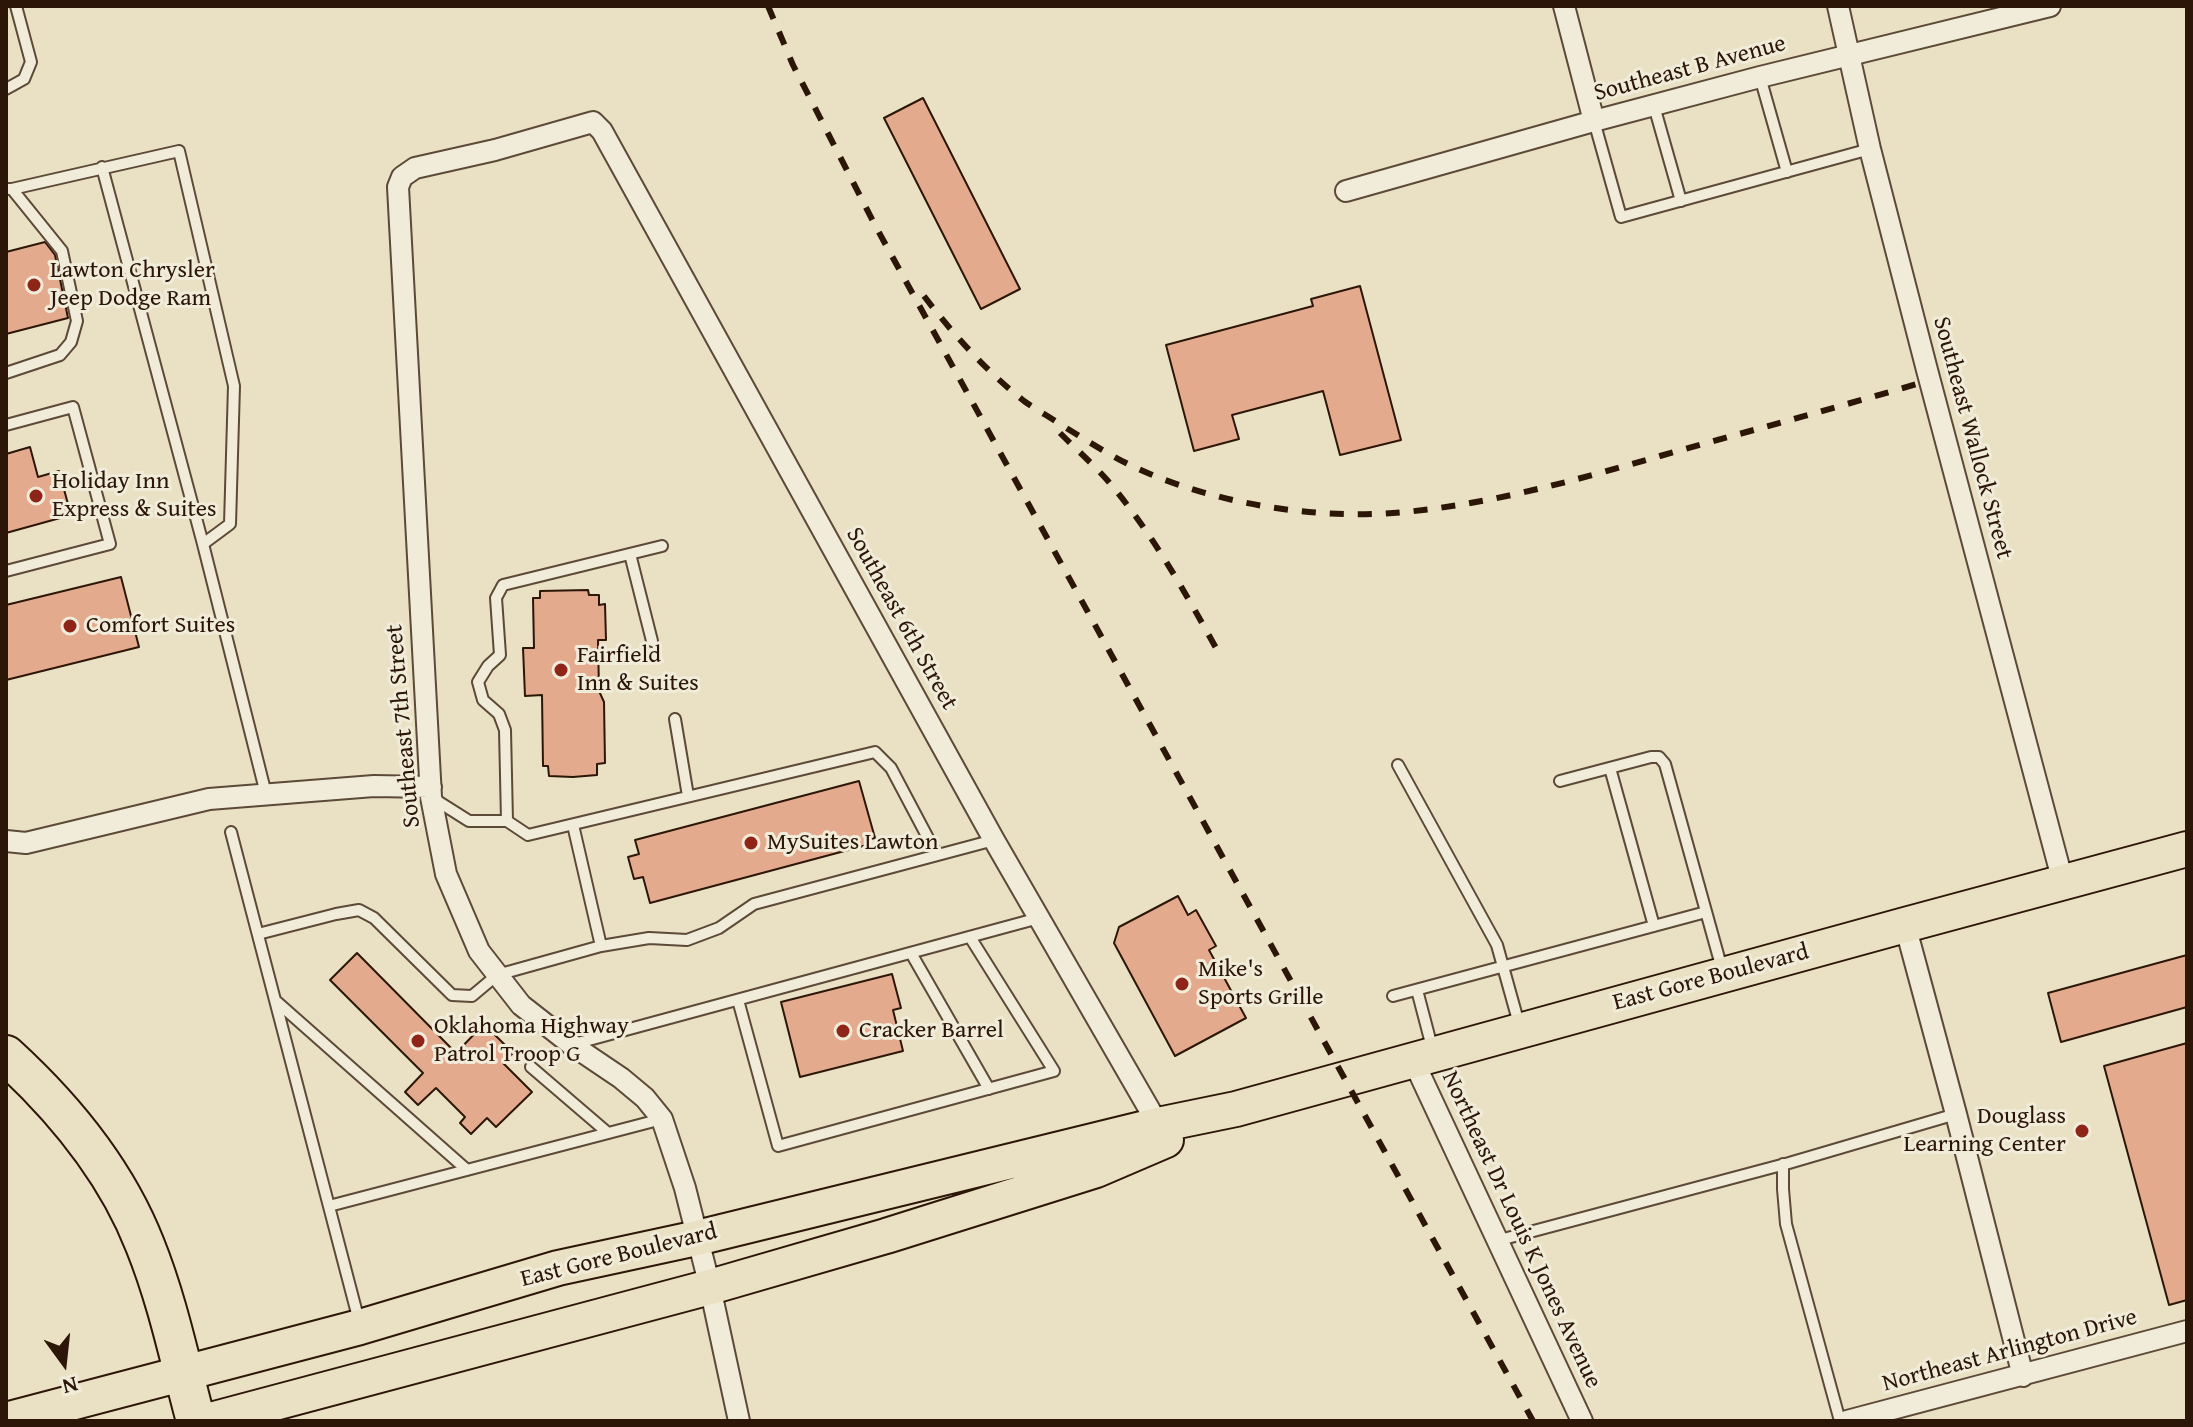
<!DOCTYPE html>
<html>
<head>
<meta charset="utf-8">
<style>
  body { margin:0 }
  #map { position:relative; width:2193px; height:1427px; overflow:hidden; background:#eae1c4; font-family:"Gentium Book Plus",serif }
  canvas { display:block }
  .frame { position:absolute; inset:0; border:8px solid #2c1608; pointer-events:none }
  .north { position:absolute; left:24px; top:1323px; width:80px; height:80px; -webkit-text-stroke:6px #f1ecd9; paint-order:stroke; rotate:165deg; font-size:22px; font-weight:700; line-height:32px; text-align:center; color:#2c1608 }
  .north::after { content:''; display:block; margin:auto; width:28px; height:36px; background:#2c1608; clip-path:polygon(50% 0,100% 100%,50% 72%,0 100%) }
</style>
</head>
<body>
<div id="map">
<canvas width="2193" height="1427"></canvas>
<div class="frame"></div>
<div class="north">N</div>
</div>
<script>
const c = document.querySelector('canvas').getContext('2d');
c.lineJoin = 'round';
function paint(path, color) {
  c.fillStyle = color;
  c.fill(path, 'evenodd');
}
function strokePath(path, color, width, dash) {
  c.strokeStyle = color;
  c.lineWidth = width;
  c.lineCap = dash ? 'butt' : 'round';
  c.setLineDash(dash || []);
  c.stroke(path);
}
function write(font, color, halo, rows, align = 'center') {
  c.font = font + ' "Gentium Book Plus",serif';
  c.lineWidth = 6;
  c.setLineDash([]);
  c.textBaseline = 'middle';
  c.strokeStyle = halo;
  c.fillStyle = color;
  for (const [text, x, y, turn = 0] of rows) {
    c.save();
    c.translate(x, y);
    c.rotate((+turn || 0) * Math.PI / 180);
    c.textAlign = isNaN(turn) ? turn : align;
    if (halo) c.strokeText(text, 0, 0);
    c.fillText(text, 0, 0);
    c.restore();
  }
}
const building = new Path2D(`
  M923,98L1020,289L981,309L884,118Z
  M45,242L55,255L68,318L6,334V252Z
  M1360,286L1401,440L1340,455L1323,391L1232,415L1239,439L1194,451L1166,345L1313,306L1311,299Z
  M30,447L38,477L59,471L71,515L6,533V454Z
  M121,577L139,647L6,680V605Z
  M588,590L589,595H599V605L605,604L606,640H598L599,691L604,702L605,763L597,764V775L573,777L549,776L548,766H543L542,695L525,696L523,648H534L533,598H540V591Z
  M859,781L875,838L866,840L867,845L650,903L643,877L634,879L628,857L639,854L635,840Z
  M1178,896L1188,915L1196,910L1216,946L1209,950L1246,1018L1175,1056L1114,943L1119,927Z
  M357,953L456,1053L484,1024L513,1053L503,1063L532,1092L496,1127L487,1118L471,1134L460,1123L465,1117L436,1088L418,1105L405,1092L423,1073L330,980Z
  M2187,955V1007L2061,1042L2048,993Z
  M892,974L901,1008L893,1010L903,1051L800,1077L781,1002Z
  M2187,1043V1300L2169,1305L2104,1066Z`);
const service = new Path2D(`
  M1760,77L1787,172
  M6,89L24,79L31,62L16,6
  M1654,106L1681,201
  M1594,121L1621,217L1870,149
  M102,167L203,544
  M12,189L179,151L234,386L230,524L203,544L266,794
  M6,373L60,355L71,342L77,321L62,251L12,189H9
  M6,425L73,407L110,544L6,571
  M630,554L652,641
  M675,719L688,796
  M1398,765L1497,945L1519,1024
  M1610,768L1654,926
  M1560,781L1651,757H1659L1665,764L1722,969
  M431,797L469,821H507L528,835L875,752L891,768L937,855
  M507,821L505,730L499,714L483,700L478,682L488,666L500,655L496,598L503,585L662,546
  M573,825L601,946
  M231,832L359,1321
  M258,934L336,914L359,910L374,918L452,995L472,996L497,975L601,946L649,938L687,940L719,928L754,904L994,840
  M911,953L989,1089
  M1417,990L1433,1051
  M1393,996L1706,912
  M738,1000L778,1146L1054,1071L970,937
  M277,1002L467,1170
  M574,1044L1039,918
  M531,1067L608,1133
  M1783,1164V1189L1786,1224L1840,1421
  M329,1206L662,1119
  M1496,1241L1789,1163L1956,1114`);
const minor = new Path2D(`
  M1564,6L1594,121
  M1838,6L1870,149L1927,370L2063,882
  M1346,191L1594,121L1760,77L2050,6
  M6,841L26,843L209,799L374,786L431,787
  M1905,925L1956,1114L2023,1376
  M1413,1060L1582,1421
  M739,1421L710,1287L685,1188L662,1119L645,1098L621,1078L572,1045L521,1005L479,951L446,874L431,797L398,187L402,177L415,168L495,150L593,122L602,131L994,840L1163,1133
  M1847,1421L2187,1331`);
const primary = new Path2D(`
  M6,1420L360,1327L558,1268L697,1238L1158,1125L1236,1109L1905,925L2187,849
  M207,1421L710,1287L886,1236L1096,1170L1166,1140`);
const motorway = new Path2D(`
  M6,1055C64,1108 116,1171 145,1245C168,1302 180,1362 196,1421`);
const rail = new Path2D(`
  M768,6L793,65L876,227L1533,1421
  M924,296C953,334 986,371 1024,401C1035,409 1048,416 1060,424C1089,442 1118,461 1150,474C1222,504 1315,519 1393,513C1484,506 1573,481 1660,456C1746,432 1831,409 1917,384
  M1060,433C1076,449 1093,464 1108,481C1154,535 1187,596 1221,657`);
const markers = [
  [34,285,8,"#8f2418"],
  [36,496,8,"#8f2418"],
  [70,626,8,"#8f2418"],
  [561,670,8,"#8f2418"],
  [751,843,8,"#8f2418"],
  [1182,984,8,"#8f2418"],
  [843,1031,8,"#8f2418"],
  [418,1041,8,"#8f2418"],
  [2082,1131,8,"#8f2418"]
];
const streetNames = [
  ["Southeast B Avenue",1690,69,-15],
  ["Southeast Wallock Street",1972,438,75],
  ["Southeast 6th Street",901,619,61],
  ["Southeast 7th Street",404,726,-95],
  ["East Gore Boulevard",1711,978,-15],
  ["Northeast Dr Louis K Jones Avenue",1521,1230,65],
  ["East Gore Boulevard",619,1256,-14],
  ["Northeast Arlington Drive",2010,1351,-15]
];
const poiNames = [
  ["Lawton Chrysler",50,271],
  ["Jeep Dodge Ram",50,299],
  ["Holiday Inn",52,482],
  ["Express & Suites",52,510],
  ["Comfort Suites",86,626],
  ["Fairfield",577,656],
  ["Inn & Suites",577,684],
  ["MySuites Lawton",767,843],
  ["Mike's",1198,970],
  ["Sports Grille",1198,998],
  ["Oklahoma Highway",434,1027],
  ["Patrol Troop G",434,1055],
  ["Cracker Barrel",859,1031],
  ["Douglass",2066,1117,"right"],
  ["Learning Center",2066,1145,"right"]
];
paint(building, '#e4aa8e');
strokePath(building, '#2c1608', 2);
strokePath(service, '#5c4937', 14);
strokePath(minor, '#5c4937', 24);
strokePath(primary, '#2c1608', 38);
strokePath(motorway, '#2c1608', 42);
strokePath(service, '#f1ecd9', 10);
strokePath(minor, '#f1ecd9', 20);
strokePath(primary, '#eae1c4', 34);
strokePath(motorway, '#eae1c4', 38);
strokePath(rail, '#2c1608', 6, [14, 14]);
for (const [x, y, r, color] of markers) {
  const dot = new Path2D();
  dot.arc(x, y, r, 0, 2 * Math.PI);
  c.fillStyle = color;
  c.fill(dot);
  strokePath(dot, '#f1ecd9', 3);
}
write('24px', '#2c1608', '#f1ecd9', streetNames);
write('24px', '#2c1608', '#f1ecd9', poiNames, 'left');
</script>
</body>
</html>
